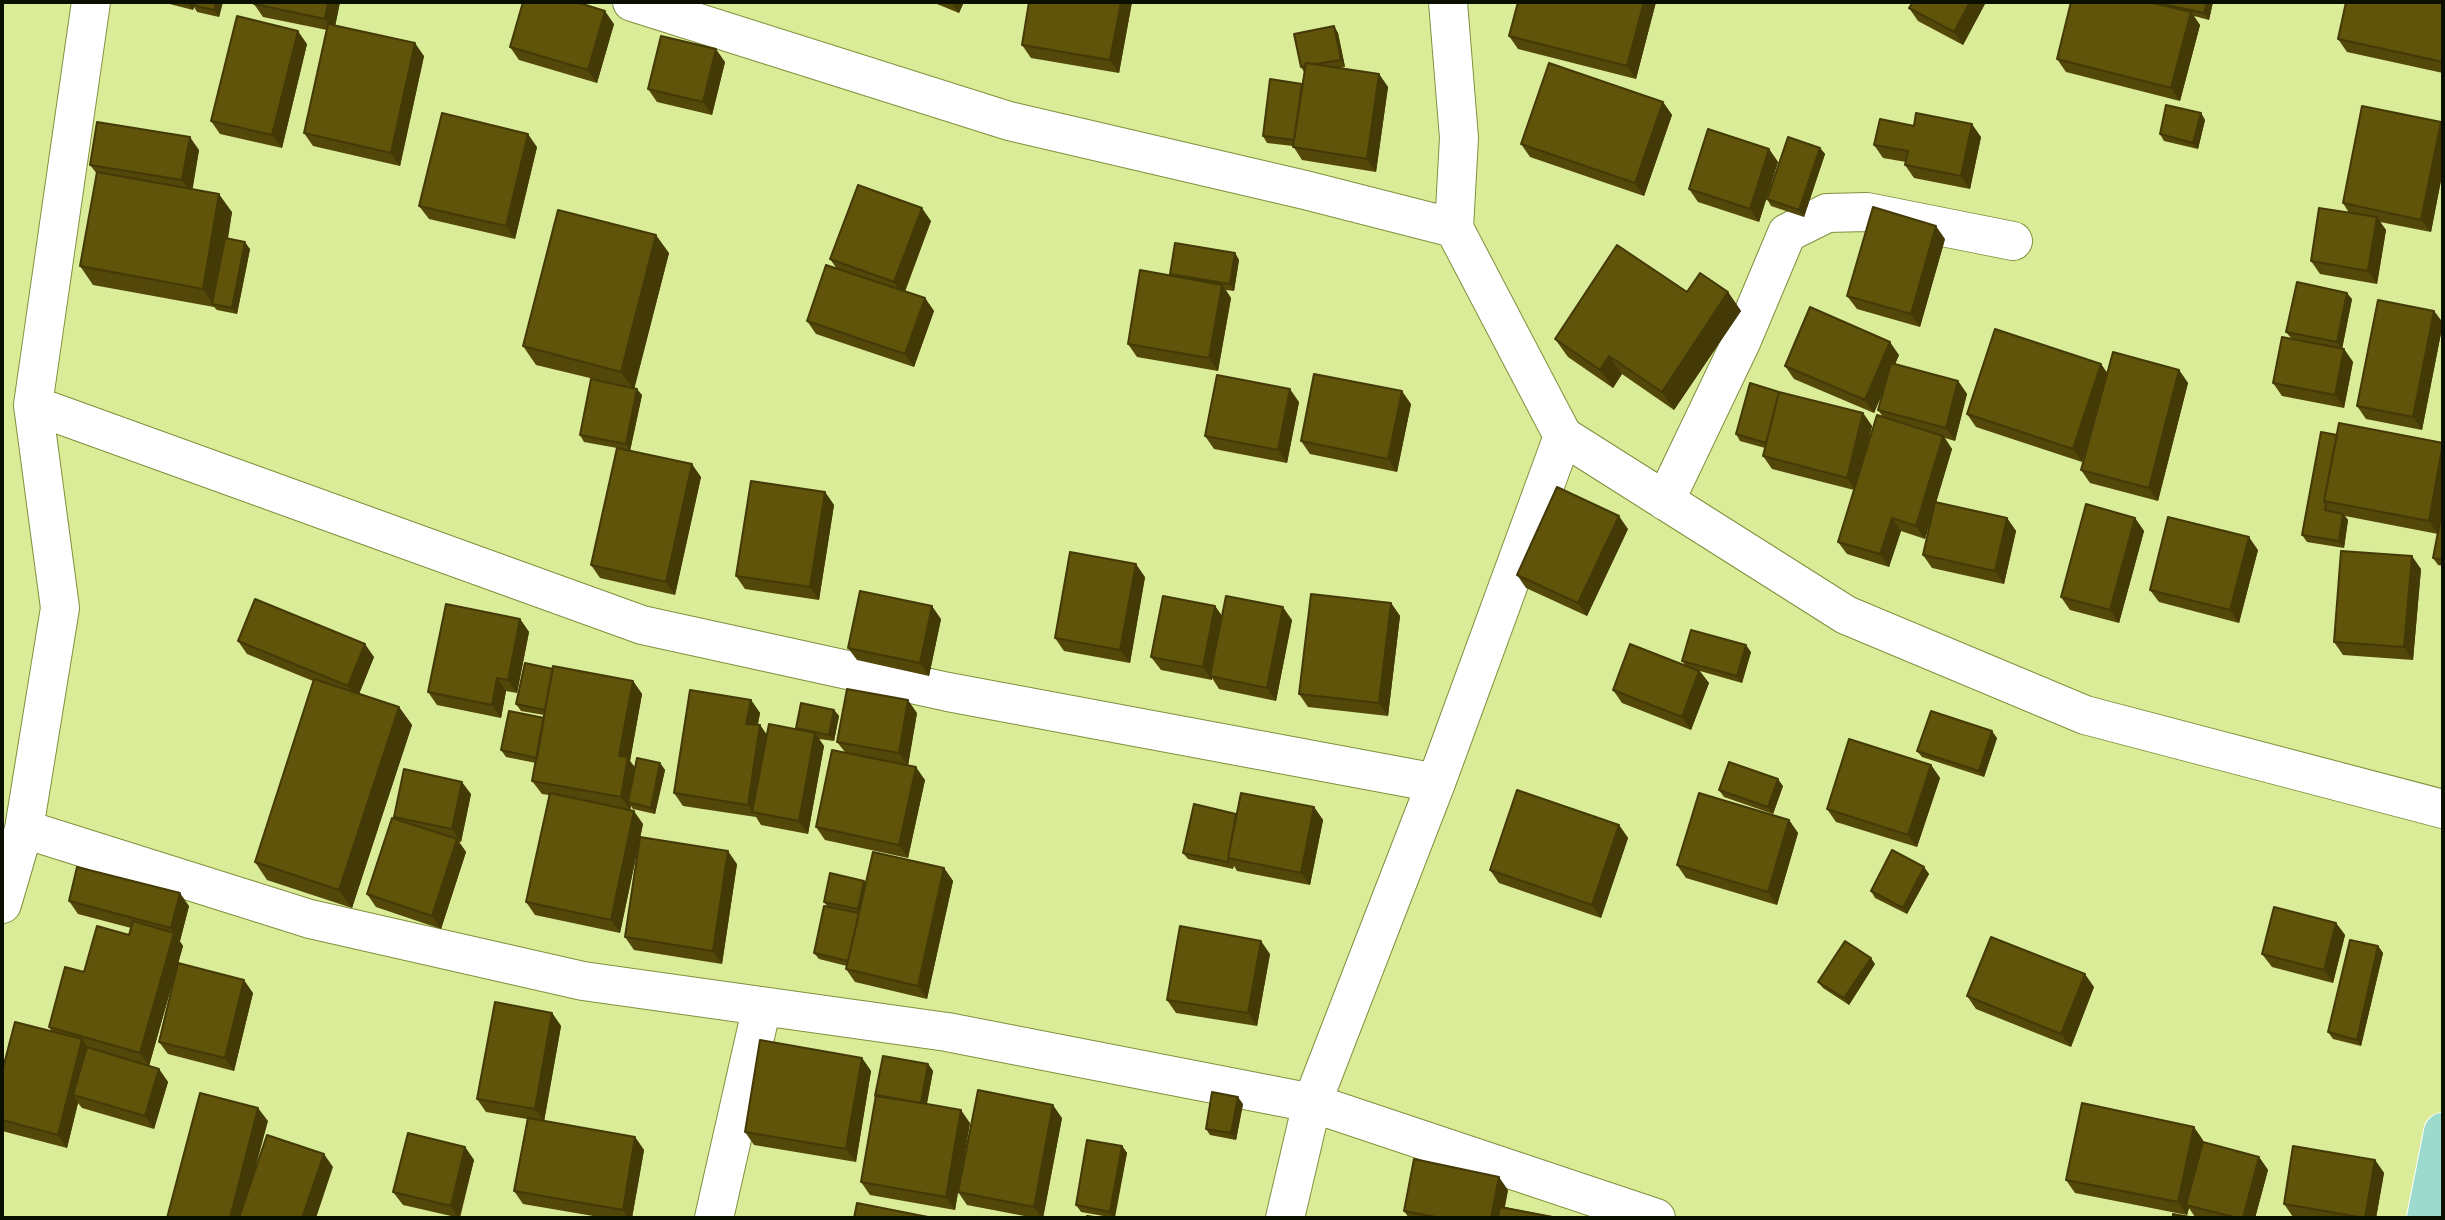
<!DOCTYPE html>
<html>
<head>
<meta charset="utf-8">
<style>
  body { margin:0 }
  #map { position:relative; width:2445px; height:1220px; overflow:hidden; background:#dbec98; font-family:Ubuntu,sans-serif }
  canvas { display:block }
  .frame { position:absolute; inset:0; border:4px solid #0b0f00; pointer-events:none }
</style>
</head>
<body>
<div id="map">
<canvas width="2445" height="1220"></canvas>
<div class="frame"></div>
</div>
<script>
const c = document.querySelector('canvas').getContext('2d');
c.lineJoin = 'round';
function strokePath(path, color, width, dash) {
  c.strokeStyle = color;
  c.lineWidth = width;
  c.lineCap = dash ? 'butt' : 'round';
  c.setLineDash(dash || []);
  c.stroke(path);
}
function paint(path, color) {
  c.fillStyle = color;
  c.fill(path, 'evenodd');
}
const minor = new Path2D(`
  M632,2L1009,121L1305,190L1454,228L1563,436L1846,615L2085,715L2443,809
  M1448,2L1459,138L1454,228
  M33,405L642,625L948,692L1436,783
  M1665,501L1742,340L1787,233L1827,213L1867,212L2013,241
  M24,829L310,919L583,981L947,1032L1312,1103L1656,1218
  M2,904L24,829L60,608L33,405L91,2
  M714,1218L762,1006
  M1285,1218L1312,1103L1436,783L1563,436`);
const major = new Path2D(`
  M2426,1218L2443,1132`);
const wall = new Path2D(`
  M162,2H223L219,17L197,12L194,7L193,10Z
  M255,2H340L335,26L424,56L400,166L313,146L304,133L327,30L263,17L254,4Z
  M932,2H964L959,13Z
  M1132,2L1119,73L1031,58L1022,45Z
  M1518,2H1656L1636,79L1518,49L1509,36Z
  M1913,2H1986L1963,45L1918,21L1909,8Z
  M2071,2H2213L2209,20L2194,16L2200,25L2180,101L2066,72L2057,59Z
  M2443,2V73L2347,52L2338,39Z
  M614,24L597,83L519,60L510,47Z
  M1334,26L1338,33L1345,67L1339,68L1379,74L1388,87L1376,172L1302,160L1293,146L1267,143L1263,136L1302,84L1304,72L1301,67Z
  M307,44L282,148L220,134L211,121Z
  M725,62L712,115L657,102L648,89Z
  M1663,102L1672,115L1644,196L1530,157L1521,144Z
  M2201,113L2205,120L2198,149L2164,141L2160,134Z
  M2441,122L2443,125V170L2431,232L2380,222L2386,230L2377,284L2320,274L2311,261L2349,213L2343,203Z
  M1914,126L1981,137L1970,189L1914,178L1905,165L1906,162L1883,158L1874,145Z
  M537,147L515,239L429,219L419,206Z
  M1820,148L1825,154L1804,217L1771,206L1767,199Z
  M1769,149L1778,162L1759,222L1698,202L1689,189Z
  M199,150L192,189L232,212L228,239L250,249L237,314L217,310L214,307L93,285L80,266L97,174L90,165Z
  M931,221L905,292L925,298L934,311L914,367L816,334L807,321L837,269L830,259Z
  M1945,239L1920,327L1857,309L1847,296Z
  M669,253L634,388L642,395L630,451L701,477L675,595L600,578L591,565L617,448L584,442L580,435L594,379L536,365L523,346Z
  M1235,253L1239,260L1234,291L1226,290L1231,298L1218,371L1137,357L1128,344L1172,276L1170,274Z
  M1687,292H1728L1741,311L1674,410L1622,374L1613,388L1568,357L1555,339Z
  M2352,299L2342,349H2344L2353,362L2344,408L2282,396L2273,383L2335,348L2291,338L2286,332Z
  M2434,311L2443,323L2422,430L2366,419L2357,406Z
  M1899,355L1895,364L1958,381L1967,394L1955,441L1945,438L1952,449L1936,503L2007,518L2016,531L2004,584L1932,568L1923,555L1931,517L1925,539L1901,531L1889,567L1847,554L1838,542L1854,490L1772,469L1763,456L1765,448L1740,441L1736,434L1779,392L1863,413L1872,426L1866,453L1883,417L1878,410L1883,391L1874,413L1794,379L1785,366Z
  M2101,364L2107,373L2179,370L2188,383L2158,501L2090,483L2081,470L2091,435L2082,462L1976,427L1967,414Z
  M1299,402L1287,463L1214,449L1205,436Z
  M1411,404L1397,472L1310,454L1301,441Z
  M2337,435L2443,443V566L2438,565L2433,558L2438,534L2345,516L2348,520L2344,548L2307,542L2302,535Z
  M825,492L834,505L819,600L745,589L736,576Z
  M2135,518L2144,531L2119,623L2070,610L2061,597Z
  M1628,529L1587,616L1526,588L1517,575Z
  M2258,550L2239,623L2159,602L2150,590Z
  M2421,569L2413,660L2343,655L2334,642Z
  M1145,577L1130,663L1064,651L1055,638Z
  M1391,603L1400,616L1388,716L1308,707L1299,694Z
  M1215,606L1222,616L1292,620L1276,701L1219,689L1212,678V680L1161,670L1151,657Z
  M520,619L529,632L517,693L506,691L501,718L437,705L428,692Z
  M941,619L929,676L857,660L848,648Z
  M238,641L374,657L359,694L399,707L412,725L352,908L267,880L255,862L313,681L247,654Z
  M1751,652L1742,683L1700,671L1709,683L1691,730L1622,703L1613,690L1685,665L1682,661Z
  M553,669L633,681L642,694L630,761L635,768L660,763L665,770L655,814L633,809L631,806L630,810L643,824L620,933L535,915L526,902L549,795L542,794L532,781L536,763L506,757L501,750L544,718V715L521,711L516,704Z
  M751,700L760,713L758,725H760L767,735L797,729L834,710L839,716L834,741L819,739L824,746L808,834L761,825L756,817L683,806L674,793Z
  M917,713L908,765L925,780L908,858L825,840L816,827L845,752L837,742Z
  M1997,738L1984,777L1922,757L1917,751Z
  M1931,765L1940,778L1917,847L1836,822L1827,809Z
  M1783,786L1773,814L1724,797L1719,790Z
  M471,794L461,842H459L466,852L441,929L376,907L367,894L395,819L394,817Z
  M1314,807L1323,820L1310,885L1237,871L1234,866L1233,869L1188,859L1183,853L1236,814Z
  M1789,820L1798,833L1777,905L1686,878L1677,865Z
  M1619,825L1628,838L1601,918L1499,883L1490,870Z
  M737,864L722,964L634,950L625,937Z
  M1924,867L1929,874L1907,914L1875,898L1871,891Z
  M944,868L953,881L927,999L855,982L846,969L847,966L819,959L814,953L827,906L824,902L864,881L866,883Z
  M69,901L189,906L180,941L179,940L183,946L149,1066L159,1069L168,1082L154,1129L82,1108L78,1103L67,1148L2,1131V1072L52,1032L49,1027L84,972L129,935L131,928L78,914Z
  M2336,923L2345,935L2333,983L2272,967L2262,954Z
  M2378,946L2383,953L2361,1046L2333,1039L2328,1032Z
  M1270,954L1257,1026L1176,1013L1167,1000Z
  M1875,964L1849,1005L1823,988L1818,982Z
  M2094,987L2071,1047L1976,1009L1967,996Z
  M253,993L234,1071L168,1054L159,1042Z
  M552,1013L561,1026L544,1121L635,1137L644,1150L632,1218H605L523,1204L514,1191L527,1119L486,1112L477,1099Z
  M862,1058L871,1071L856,1162L754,1145L745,1132Z
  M928,1064L933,1071L927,1104L970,1123L959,1187L1062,1118L1043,1218H1035L967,1205L958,1192L955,1210L870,1195L861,1182Z
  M1243,1104L1236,1140L1210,1135L1206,1129Z
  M2203,1140L2201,1149L2259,1157L2268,1170L2255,1218H2198L2195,1217L2189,1208L2187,1215L2075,1193L2066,1180Z
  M1122,1146L1127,1153L1115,1218L1081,1212L1076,1205Z
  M465,1147L474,1160L460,1218L403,1205L393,1192Z
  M2375,1160L2384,1173L2376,1218H2302L2293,1217L2284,1204Z
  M1508,1190L1505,1207L1558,1218H1409L1404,1211Z`);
const shadedWall = new Path2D(`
  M187,2H195L192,5L194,7L193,10Z
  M216,2H223L219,17L214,10Z
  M328,2H340L334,32L325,19Z
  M951,2H964L959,13Z
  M1121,2H1132L1119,73L1110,60Z
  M1644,2H1656L1636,79L1627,66Z
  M1970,2H1986L1963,45L1954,32Z
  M2207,2H2213L2209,20L2204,13Z
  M605,11L614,24L597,83L588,70Z
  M2191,12L2200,25L2180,101L2171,88Z
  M1334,26L1338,33L1345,67L1341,60Z
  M298,31L307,44L282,148L272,135Z
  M415,43L424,56L400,166L391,153Z
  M716,49L725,62L712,115L703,102Z
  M1379,74L1388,87L1376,172L1367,159Z
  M1663,102L1672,115L1644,196L1635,183Z
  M2201,113L2205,120L2198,149L2193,143Z
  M2441,122L2443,125V170L2431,232L2421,220Z
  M1972,124L1981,137L1970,189L1961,176Z
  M528,134L537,147L515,239L506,226Z
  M190,137L199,150L192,193L182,180Z
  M1820,148L1825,154L1804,217L1799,210Z
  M1769,149L1778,162L1759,222L1750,209Z
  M219,194L232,212L216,304H213L203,289Z
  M922,208L931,221L903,295L894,282Z
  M2377,217L2386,230L2377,284L2368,271Z
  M1936,226L1945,239L1920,327L1911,314Z
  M656,235L669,253L634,390L621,372Z
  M245,242L250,249L237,314L232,308Z
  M1235,253L1239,260L1234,291L1230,284Z
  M1222,285L1231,298L1218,371L1209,358Z
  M1728,292L1741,311L1674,410L1662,392Z
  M2347,293L2352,299L2342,349L2337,342Z
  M925,298L934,311L914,367L905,354Z
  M2434,311L2443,323L2422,430L2413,417Z
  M1890,342L1899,355L1874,413L1865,400Z
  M2344,349L2353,362L2344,408L2335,395Z
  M1609,356L1622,374L1613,388L1600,370Z
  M2101,364L2110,377L2082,462L2073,449Z
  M2179,370L2188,383L2158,501L2149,488Z
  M1958,381L1967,394L1955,441L1946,428Z
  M637,389L642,395L630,451L626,444Z
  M1290,389L1299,402L1287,463L1278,450Z
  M1402,391L1411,404L1397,472L1388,459Z
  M1863,413L1872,426L1856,491L1847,478Z
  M1943,436L1952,449L1925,539L1916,526Z
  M2443,446V506L2438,534L2429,521Z
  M692,464L701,477L675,595L666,582Z
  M825,492L834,505L819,600L810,587Z
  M2343,514L2348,520L2344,548L2339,541Z
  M1619,516L1628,529L1587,616L1578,603Z
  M1892,518L1901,531L1889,567L1880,554Z
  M2007,518L2016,531L2004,584L1995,571Z
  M2135,518L2144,531L2119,623L2110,610Z
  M2249,537L2258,550L2239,623L2230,610Z
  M2412,556L2421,569L2413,660L2404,647Z
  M1136,564L1145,577L1130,663L1120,650Z
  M1391,603L1400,616L1388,716L1379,703Z
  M932,606L941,619L929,676L920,663Z
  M1215,606L1224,619L1210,676L1212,678V680L1203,667Z
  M1283,607L1292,620L1276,701L1267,688Z
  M520,619L529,632L517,693L508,680Z
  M365,644L374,657L357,699L348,686Z
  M1746,645L1751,652L1742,683L1737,676Z
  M1699,671L1709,683L1691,730L1682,717Z
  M497,678L506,691L501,718L492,705Z
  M633,681L642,694L630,761L637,770L628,802L631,806L630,810L621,797L619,756Z
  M751,700L760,713L755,736L746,724Z
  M908,700L917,713L908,766L899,753Z
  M399,707L412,725L352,908L339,890Z
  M834,710L839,716L834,741L829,735Z
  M760,725L769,738L753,812L748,805Z
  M1992,731L1997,738L1984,777L1979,771Z
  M815,733L824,746L808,834L799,821Z
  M660,763L665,770L655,814L651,808Z
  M1931,765L1940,778L1917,847L1908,835Z
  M916,767L925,780L908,858L899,845Z
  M1778,779L1783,786L1773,814L1768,807Z
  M462,782L471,794L461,842L452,829Z
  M1314,807L1323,820L1310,885L1301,873Z
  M634,811L643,824L620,933L611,920Z
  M1789,820L1798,833L1777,905L1768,892Z
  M1619,825L1628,838L1601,918L1592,905Z
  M457,839L466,852L441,929L432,916Z
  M728,851L737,864L722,964L713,951Z
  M1924,867L1929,874L1907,914L1903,908Z
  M944,868L953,881L927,999L918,986Z
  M864,881L869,888L861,914L858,909Z
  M180,893L189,906L180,941L171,928Z
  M2336,923L2345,935L2333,983L2324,970Z
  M174,933L183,946L149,1066L140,1053Z
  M1261,941L1270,954L1257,1026L1248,1013Z
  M2378,946L2383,953L2361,1046L2357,1040Z
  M1871,958L1875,964L1849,1005L1844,998Z
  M2085,974L2094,987L2071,1047L2061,1034Z
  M244,980L253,993L234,1071L225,1058Z
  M552,1013L561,1026L544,1122L535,1109Z
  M82,1039L91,1052L73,1095L78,1103L67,1148L58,1135Z
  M862,1058L871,1071L856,1162L846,1149Z
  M928,1064L933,1071L925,1112L920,1106Z
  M159,1069L168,1082L154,1129L145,1116Z
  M1238,1097L1243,1104L1236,1140L1231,1133Z
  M1053,1105L1062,1118L1043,1218H1042L1034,1207Z
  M258,1108L268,1121L242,1218H230Z
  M961,1110L970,1123L955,1210L946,1197Z
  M2194,1127L2203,1140L2189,1205H2186L2189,1208L2187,1215L2178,1202Z
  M635,1137L644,1150L632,1218H628L623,1210Z
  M1122,1146L1127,1153L1114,1218L1110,1212Z
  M465,1147L474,1160L459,1218L451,1206Z
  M324,1154L333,1167L316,1218H302Z
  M2259,1157L2268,1170L2255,1218H2243Z
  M2375,1160L2384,1173L2376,1218H2365Z
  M1499,1177L1508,1190L1502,1218H1491Z`);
const building = new Path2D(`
  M193,2H216L214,10L192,5Z
  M255,2H328L325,19L254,4Z
  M523,2H576L605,11L588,70L510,47Z
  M1029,2H1121L1110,60L1022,45Z
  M1518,2H1644L1627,66L1509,36Z
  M1913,2H1970L1954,32L1909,8Z
  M2071,2H2149L2191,12L2171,88L2057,59Z
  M2154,2H2207L2204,13Z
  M2346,2H2443V62L2338,39Z
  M237,16L298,31L272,135L211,121Z
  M328,24L415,43L391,153L304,133Z
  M1334,26L1341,60L1316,64L1306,63L1305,66L1301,67L1294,34Z
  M661,36L716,49L703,102L648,89Z
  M1306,63L1379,74L1367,159L1293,147Z
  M1549,63L1663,102L1635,183L1521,144Z
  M1270,79L1302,84L1294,140L1263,136Z
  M2166,105L2201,113L2193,143L2160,134Z
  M2362,106L2441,122L2421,220L2343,203Z
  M442,113L528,134L506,226L419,206Z
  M1916,113L1972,124L1961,176L1905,165L1908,151L1874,145L1880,119L1914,126Z
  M97,122L190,137L182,180L90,165Z
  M1708,129L1769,149L1750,209L1689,189Z
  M1788,137L1820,148L1799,210L1767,199Z
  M97,172L219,194L203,289L80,266Z
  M858,185L922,208L894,282L830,259Z
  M1873,207L1936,226L1911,314L1847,296Z
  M2319,208L2377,217L2368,271L2311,261Z
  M558,210L656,235L621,372L523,346Z
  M225,238L245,242L232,308L212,304Z
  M1175,243L1235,253L1230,284L1170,274Z
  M1617,245L1687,292L1700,273L1728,292L1662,392L1609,356L1600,370L1555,339Z
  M826,265L925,298L905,354L807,321Z
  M1140,270L1222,285L1209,358L1128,344Z
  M2297,282L2347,293L2337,342L2286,332Z
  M2378,300L2434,311L2413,417L2357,406Z
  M1810,307L1890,342L1865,400L1785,366Z
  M1995,329L2101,364L2073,449L1967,414Z
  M2282,337L2344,349L2335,395L2273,383Z
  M2113,352L2179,370L2149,488L2081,470Z
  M1891,363L1958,381L1946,428L1878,410Z
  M1314,374L1402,391L1388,459L1301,441Z
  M1217,375L1290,389L1278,450L1205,436Z
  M591,379L637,389L626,444L580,435Z
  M1750,383L1779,392L1766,443L1736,434Z
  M1779,392L1863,413L1847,478L1763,456Z
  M1877,415L1943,436L1916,526L1892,518L1880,554L1838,542Z
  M2339,423L2443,443L2429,521L2324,501Z
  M2321,432L2337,435L2324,501L2326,504L2325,510L2343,514L2339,541L2302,535Z
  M617,448L692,464L666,582L591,565Z
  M751,481L825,492L810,587L736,576Z
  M1557,487L1619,516L1578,603L1517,575Z
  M1935,502L2007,518L1995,571L1923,555Z
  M2086,504L2135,518L2110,610L2061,597Z
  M2443,506V560L2433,558Z
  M2168,517L2249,537L2230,610L2150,590Z
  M2341,551L2412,556L2404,647L2334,642Z
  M1070,552L1136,564L1120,650L1055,638Z
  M860,591L932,606L920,663L848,648Z
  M1311,594L1391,603L1379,703L1299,694Z
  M1163,596L1215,606L1203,667L1151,657Z
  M1226,596L1283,607L1267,688L1210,676Z
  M255,599L365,644L348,686L238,641Z
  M446,604L520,619L508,680L497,678L492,705L428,692Z
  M1691,630L1746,645L1737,676L1682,661Z
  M1630,644L1699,671L1682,717L1613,690Z
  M525,663L553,669L545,710L516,704Z
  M553,666L633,681L619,756L628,757L621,797L532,781Z
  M314,679L399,707L339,890L255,862Z
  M847,689L908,700L899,753L837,742Z
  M690,690L751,700L746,724L760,725L748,805L674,793Z
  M801,703L834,710L829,735L796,728Z
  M509,711L544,718L537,758L501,750Z
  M1931,711L1992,731L1979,771L1917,751Z
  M769,724L815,733L799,821L752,812Z
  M1849,739L1931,765L1908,835L1827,809Z
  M832,750L916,767L899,845L816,827Z
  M637,758L660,763L651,808L628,802Z
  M1729,762L1778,779L1768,807L1719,790Z
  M404,769L462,782L452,829L394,817Z
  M1517,790L1619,825L1592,905L1490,870Z
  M550,793L634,811L611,920L526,902Z
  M1241,793L1314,807L1301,873L1228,858Z
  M1699,793L1789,820L1768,892L1677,865Z
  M1194,804L1236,814L1228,858L1229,859L1228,862L1183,853Z
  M392,818L457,839L432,916L367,894Z
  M640,837L728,851L713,951L625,937Z
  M1892,850L1924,867L1903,908L1871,891Z
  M873,852L944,868L918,986L846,969Z
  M77,867L180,893L171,928L69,901Z
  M830,873L864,881L858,909L824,902Z
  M824,906L859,913L848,961L814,953Z
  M2274,907L2336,923L2324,970L2262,954Z
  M133,921L174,933L140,1053L49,1027L65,967L84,972L97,926L129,935Z
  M1180,926L1261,941L1248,1013L1167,1000Z
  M1991,937L2085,974L2061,1034L1967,996Z
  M2350,940L2378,946L2357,1040L2328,1032Z
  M1845,941L1871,958L1844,998L1818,982Z
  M178,963L244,980L225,1058L159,1042Z
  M495,1002L552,1013L535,1109L477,1099Z
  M15,1022L82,1039L58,1135L2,1120V1072Z
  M760,1040L862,1058L846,1149L745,1132Z
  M87,1047L159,1069L145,1116L73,1095Z
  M883,1056L928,1064L921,1103L875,1096Z
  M978,1090L1053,1105L1034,1207L958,1192Z
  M1212,1092L1238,1097L1231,1133L1206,1129Z
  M200,1093L258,1108L230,1218H167Z
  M876,1095L961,1110L946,1197L861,1182Z
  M2082,1103L2194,1127L2178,1202L2066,1180Z
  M528,1118L635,1137L623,1210L514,1191Z
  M408,1133L465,1147L451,1206L393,1192Z
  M267,1135L324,1154L302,1218H239Z
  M1087,1140L1122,1146L1110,1212L1076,1205Z
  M2203,1142L2259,1157L2243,1218H2238L2186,1205Z
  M2293,1146L2375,1160L2365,1218L2284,1204Z
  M1414,1159L1499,1177L1491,1218H1441L1404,1211Z
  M857,1203L933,1218H854Z
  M1500,1207L1558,1218H1498Z
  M2173,1214L2195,1218H2173Z
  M1087,1216L1101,1218H1087Z`);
strokePath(minor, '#81903e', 40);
strokePath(major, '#fff', 40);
strokePath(minor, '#fff', 38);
strokePath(major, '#9cdacd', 38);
paint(wall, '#534709');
paint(shadedWall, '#433a07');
paint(building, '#60530a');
strokePath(building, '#433a07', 2);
</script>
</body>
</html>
